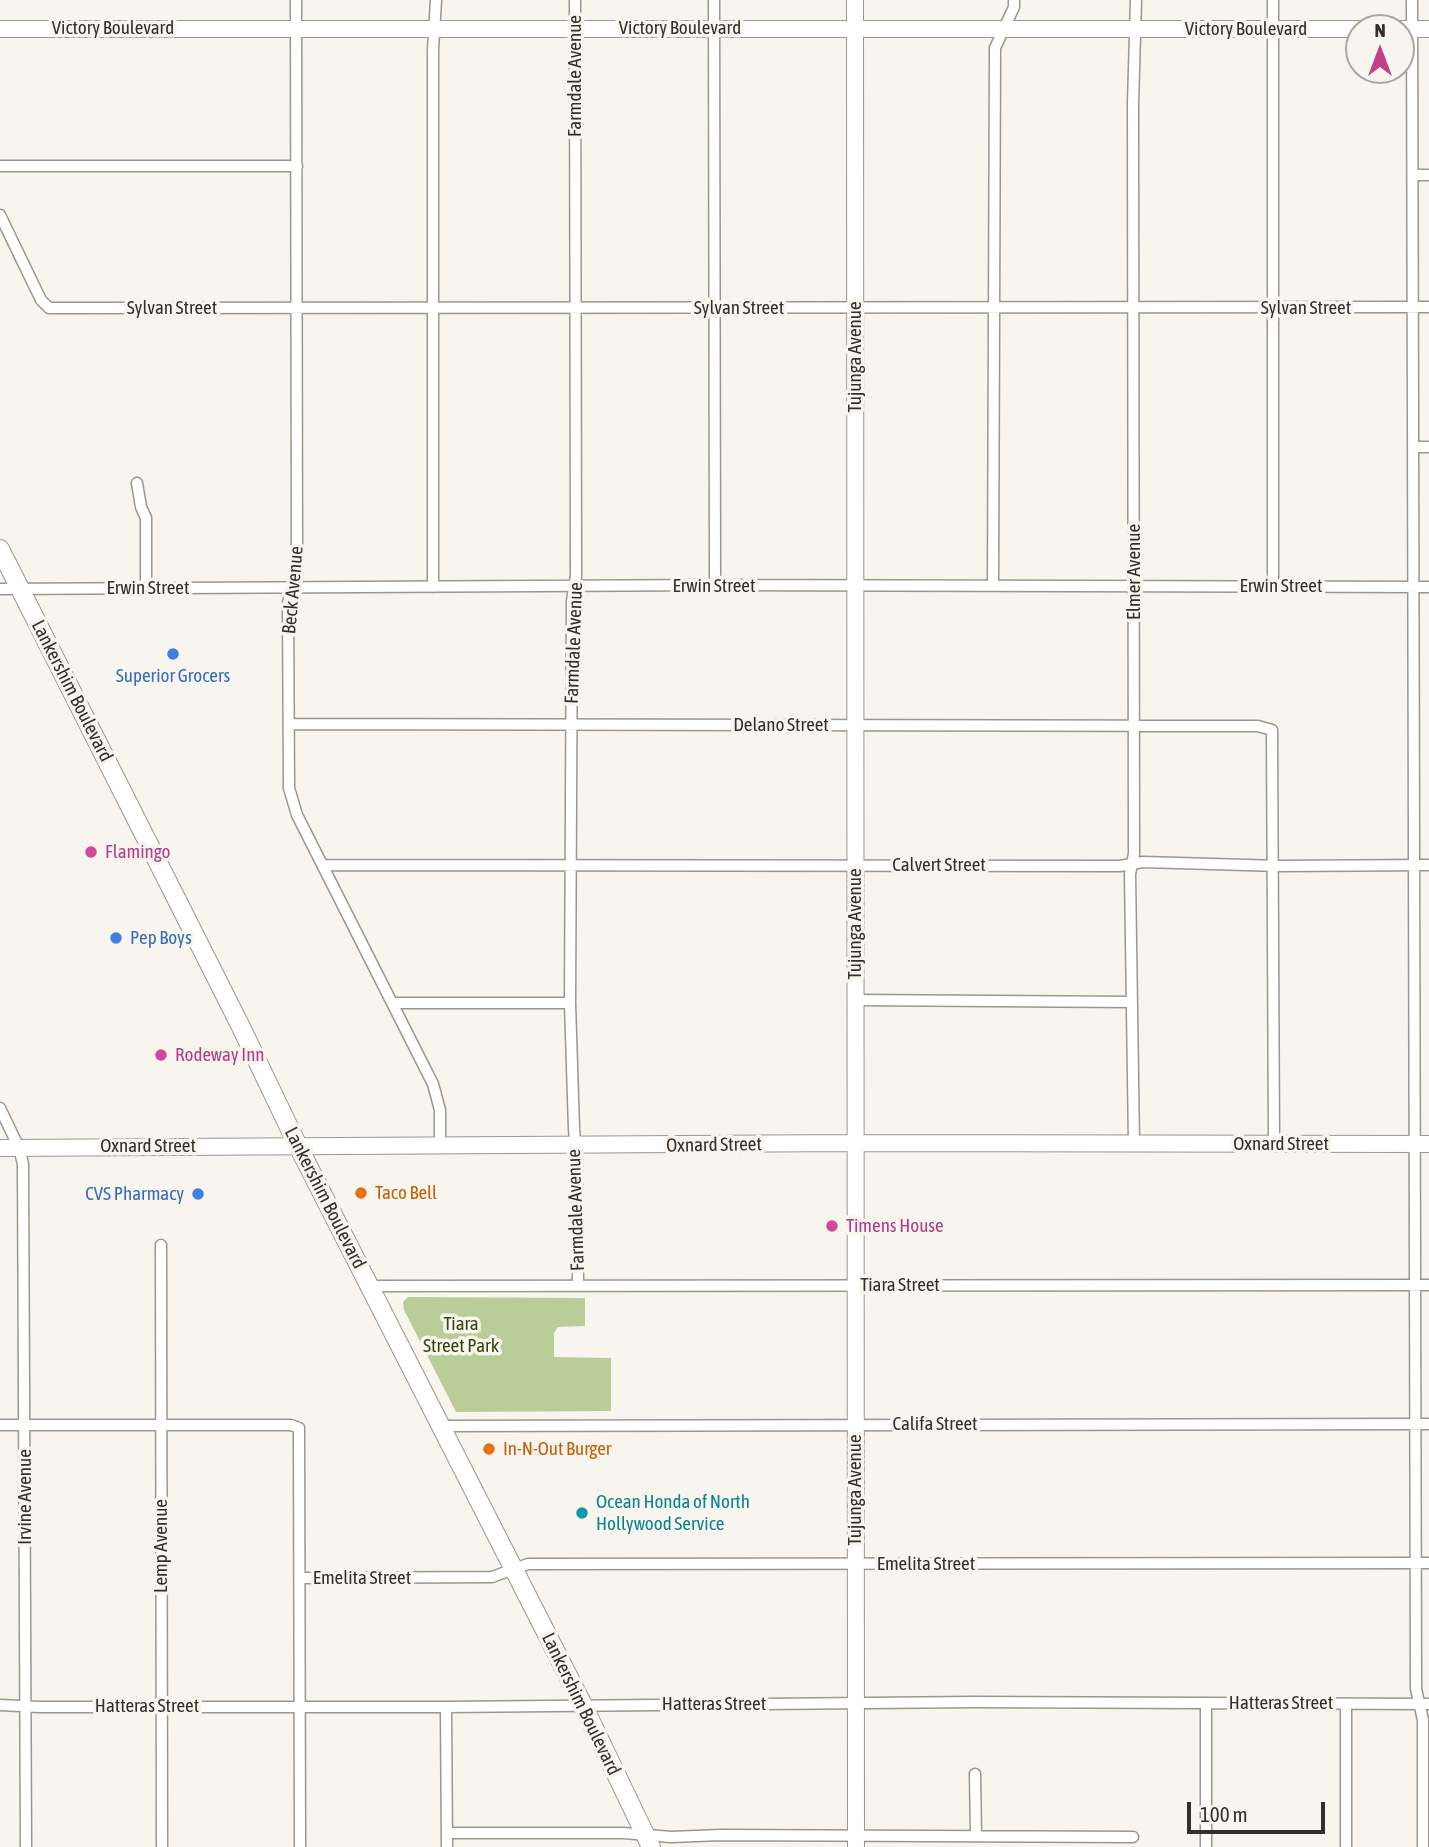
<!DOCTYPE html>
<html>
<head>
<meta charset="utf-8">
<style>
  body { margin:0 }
  #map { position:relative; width:1429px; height:1847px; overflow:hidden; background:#f8f4ee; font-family:"Asap Condensed",sans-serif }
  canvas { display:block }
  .north { position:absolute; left:1345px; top:14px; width:70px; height:70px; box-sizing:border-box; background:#f8f4ee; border:2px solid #a9a6a1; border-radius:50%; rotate:0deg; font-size:19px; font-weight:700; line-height:28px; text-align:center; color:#32302e }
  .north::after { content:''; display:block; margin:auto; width:24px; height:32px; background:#c14089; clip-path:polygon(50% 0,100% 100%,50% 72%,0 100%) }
  .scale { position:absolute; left:1187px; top:1802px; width:138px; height:32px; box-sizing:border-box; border:4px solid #32302e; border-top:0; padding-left:9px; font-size:21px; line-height:24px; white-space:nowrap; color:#32302e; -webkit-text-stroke:5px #f8f4ee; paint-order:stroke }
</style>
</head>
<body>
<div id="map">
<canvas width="1429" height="1847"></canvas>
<div class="north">N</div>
<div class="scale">100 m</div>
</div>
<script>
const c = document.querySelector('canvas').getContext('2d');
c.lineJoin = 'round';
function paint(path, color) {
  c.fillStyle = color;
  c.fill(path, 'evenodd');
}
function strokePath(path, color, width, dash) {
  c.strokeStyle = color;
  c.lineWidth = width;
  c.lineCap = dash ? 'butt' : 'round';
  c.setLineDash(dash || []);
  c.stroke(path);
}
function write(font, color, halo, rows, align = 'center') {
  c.font = font + ' "Asap Condensed",sans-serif';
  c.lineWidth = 7;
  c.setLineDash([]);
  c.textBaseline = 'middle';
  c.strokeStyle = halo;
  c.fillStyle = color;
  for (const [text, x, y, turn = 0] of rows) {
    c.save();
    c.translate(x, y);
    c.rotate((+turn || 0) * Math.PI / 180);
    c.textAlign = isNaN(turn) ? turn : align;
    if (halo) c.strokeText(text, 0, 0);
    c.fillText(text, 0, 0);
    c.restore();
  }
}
const green = new Path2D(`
  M408,1297L585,1298V1326L558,1327L554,1333V1357L611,1358V1411L456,1412L404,1310L403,1302Z`);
const street = new Path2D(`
  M296,0L297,573L288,603L289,788L297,815L433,1084L440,1110V1146
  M575,0L576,576L572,601L570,1003L574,1129L577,1164L578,1286
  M714,0L715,585
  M1273,0V586
  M1412,0L1416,1689L1423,1720V1847
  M0,166H297
  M1413,175H1429
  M0,215L41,300L49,308L1429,307
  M1414,447H1429
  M137,483L141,507L146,518V588
  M993,586L995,48L1014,7V0
  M433,587V50L436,0
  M0,589L715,585L1429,587
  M289,724L1258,726L1272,730L1274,1144
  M323,865L1120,866L1143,862L1280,866L1429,865
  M855,1000L1131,1002
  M392,1003H570
  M0,1108L19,1148L23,1164L26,1847
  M1134,1144L1130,874L1134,854L1133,104L1136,0
  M161,1245L162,1847
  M370,1286L1429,1285
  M0,1425H291L299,1428L300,1847
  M441,1426L1429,1424
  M300,1578L492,1577L528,1564L1429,1563
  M1206,1703V1847
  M0,1705L40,1707H446L974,1702L1429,1704
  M446,1707L447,1847
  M975,1774L976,1836
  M447,1833H624L671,1837L721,1835L1133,1837
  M1346,1847V1704`);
const secondary = new Path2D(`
  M855,0L856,1847
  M0,29H1359
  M1401,29H1429
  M0,1148L854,1143L1429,1144`);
const primary = new Path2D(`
  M0,549L241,1027L298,1146L583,1705L651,1847`);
const markers = [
  [173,654,7,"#3f7fe0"],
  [91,852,7,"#d1479c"],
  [116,938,7,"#3f7fe0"],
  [161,1055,7,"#d1479c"],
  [361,1193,7,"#e8710a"],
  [198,1194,7,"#3f7fe0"],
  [832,1226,7,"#d1479c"],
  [489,1449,7,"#e8710a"],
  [582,1513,7,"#0f9aa8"]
];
const streetNames = [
  ["Victory Boulevard",113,28],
  ["Victory Boulevard",680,28],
  ["Victory Boulevard",1246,29],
  ["Farmdale Avenue",575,76,-90],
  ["Sylvan Street",172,308],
  ["Sylvan Street",739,308],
  ["Sylvan Street",1306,308],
  ["Tujunga Avenue",855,357,-90],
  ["Elmer Avenue",1134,572,-90],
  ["Erwin Street",714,586],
  ["Erwin Street",1281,586],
  ["Erwin Street",148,588],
  ["Beck Avenue",293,590,-85],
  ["Farmdale Avenue",574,643,-88],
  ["Lankershim Boulevard",72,691,63],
  ["Delano Street",781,725],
  ["Calvert Street",939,865],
  ["Tujunga Avenue",855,924,-90],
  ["Oxnard Street",1281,1144],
  ["Oxnard Street",714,1145,-1],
  ["Oxnard Street",148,1146],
  ["Lankershim Boulevard",325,1198,63],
  ["Farmdale Avenue",576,1210,-92],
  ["Tiara Street",900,1285],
  ["Califa Street",935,1424],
  ["Tujunga Avenue",855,1490,-90],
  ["Irvine Avenue",25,1497,-90],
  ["Lemp Avenue",161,1546,-90],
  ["Emelita Street",926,1564],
  ["Emelita Street",362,1578],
  ["Hatteras Street",1281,1703],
  ["Lankershim Boulevard",581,1704,64],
  ["Hatteras Street",714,1704],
  ["Hatteras Street",147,1706]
];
const shopNames = [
  ["Superior Grocers",173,676],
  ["Pep Boys",130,938,"left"],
  ["CVS Pharmacy",184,1194,"right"]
];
const hotelNames = [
  ["Flamingo",105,852],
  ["Rodeway Inn",175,1055],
  ["Timens House",846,1226]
];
const foodNames = [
  ["Taco Bell",375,1193],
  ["In-N-Out Burger",503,1449]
];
const parkNames = [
  ["Tiara",461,1324],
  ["Street Park",461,1346]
];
const cultureNames = [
  ["Ocean Honda of North",596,1502],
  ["Hollywood Service",596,1524]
];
paint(green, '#bacd98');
strokePath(street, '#9a9790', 13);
strokePath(secondary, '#9a9790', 18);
strokePath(primary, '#9a9790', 20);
strokePath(street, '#fff', 10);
strokePath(secondary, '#fff', 16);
strokePath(primary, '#fff', 18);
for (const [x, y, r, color] of markers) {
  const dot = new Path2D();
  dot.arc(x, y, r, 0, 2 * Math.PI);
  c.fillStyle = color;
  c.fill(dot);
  strokePath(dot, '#f8f4ee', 2.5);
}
write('19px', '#32302e', '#f8f4ee', streetNames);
write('19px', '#366cbe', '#f8f4ee', shopNames);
write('19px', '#b23c85', '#f8f4ee', hotelNames, 'left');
write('19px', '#c56008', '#f8f4ee', foodNames, 'left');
write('19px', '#34440b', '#f8f4ee', parkNames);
write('19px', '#0d838f', '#f8f4ee', cultureNames, 'left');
</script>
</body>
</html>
